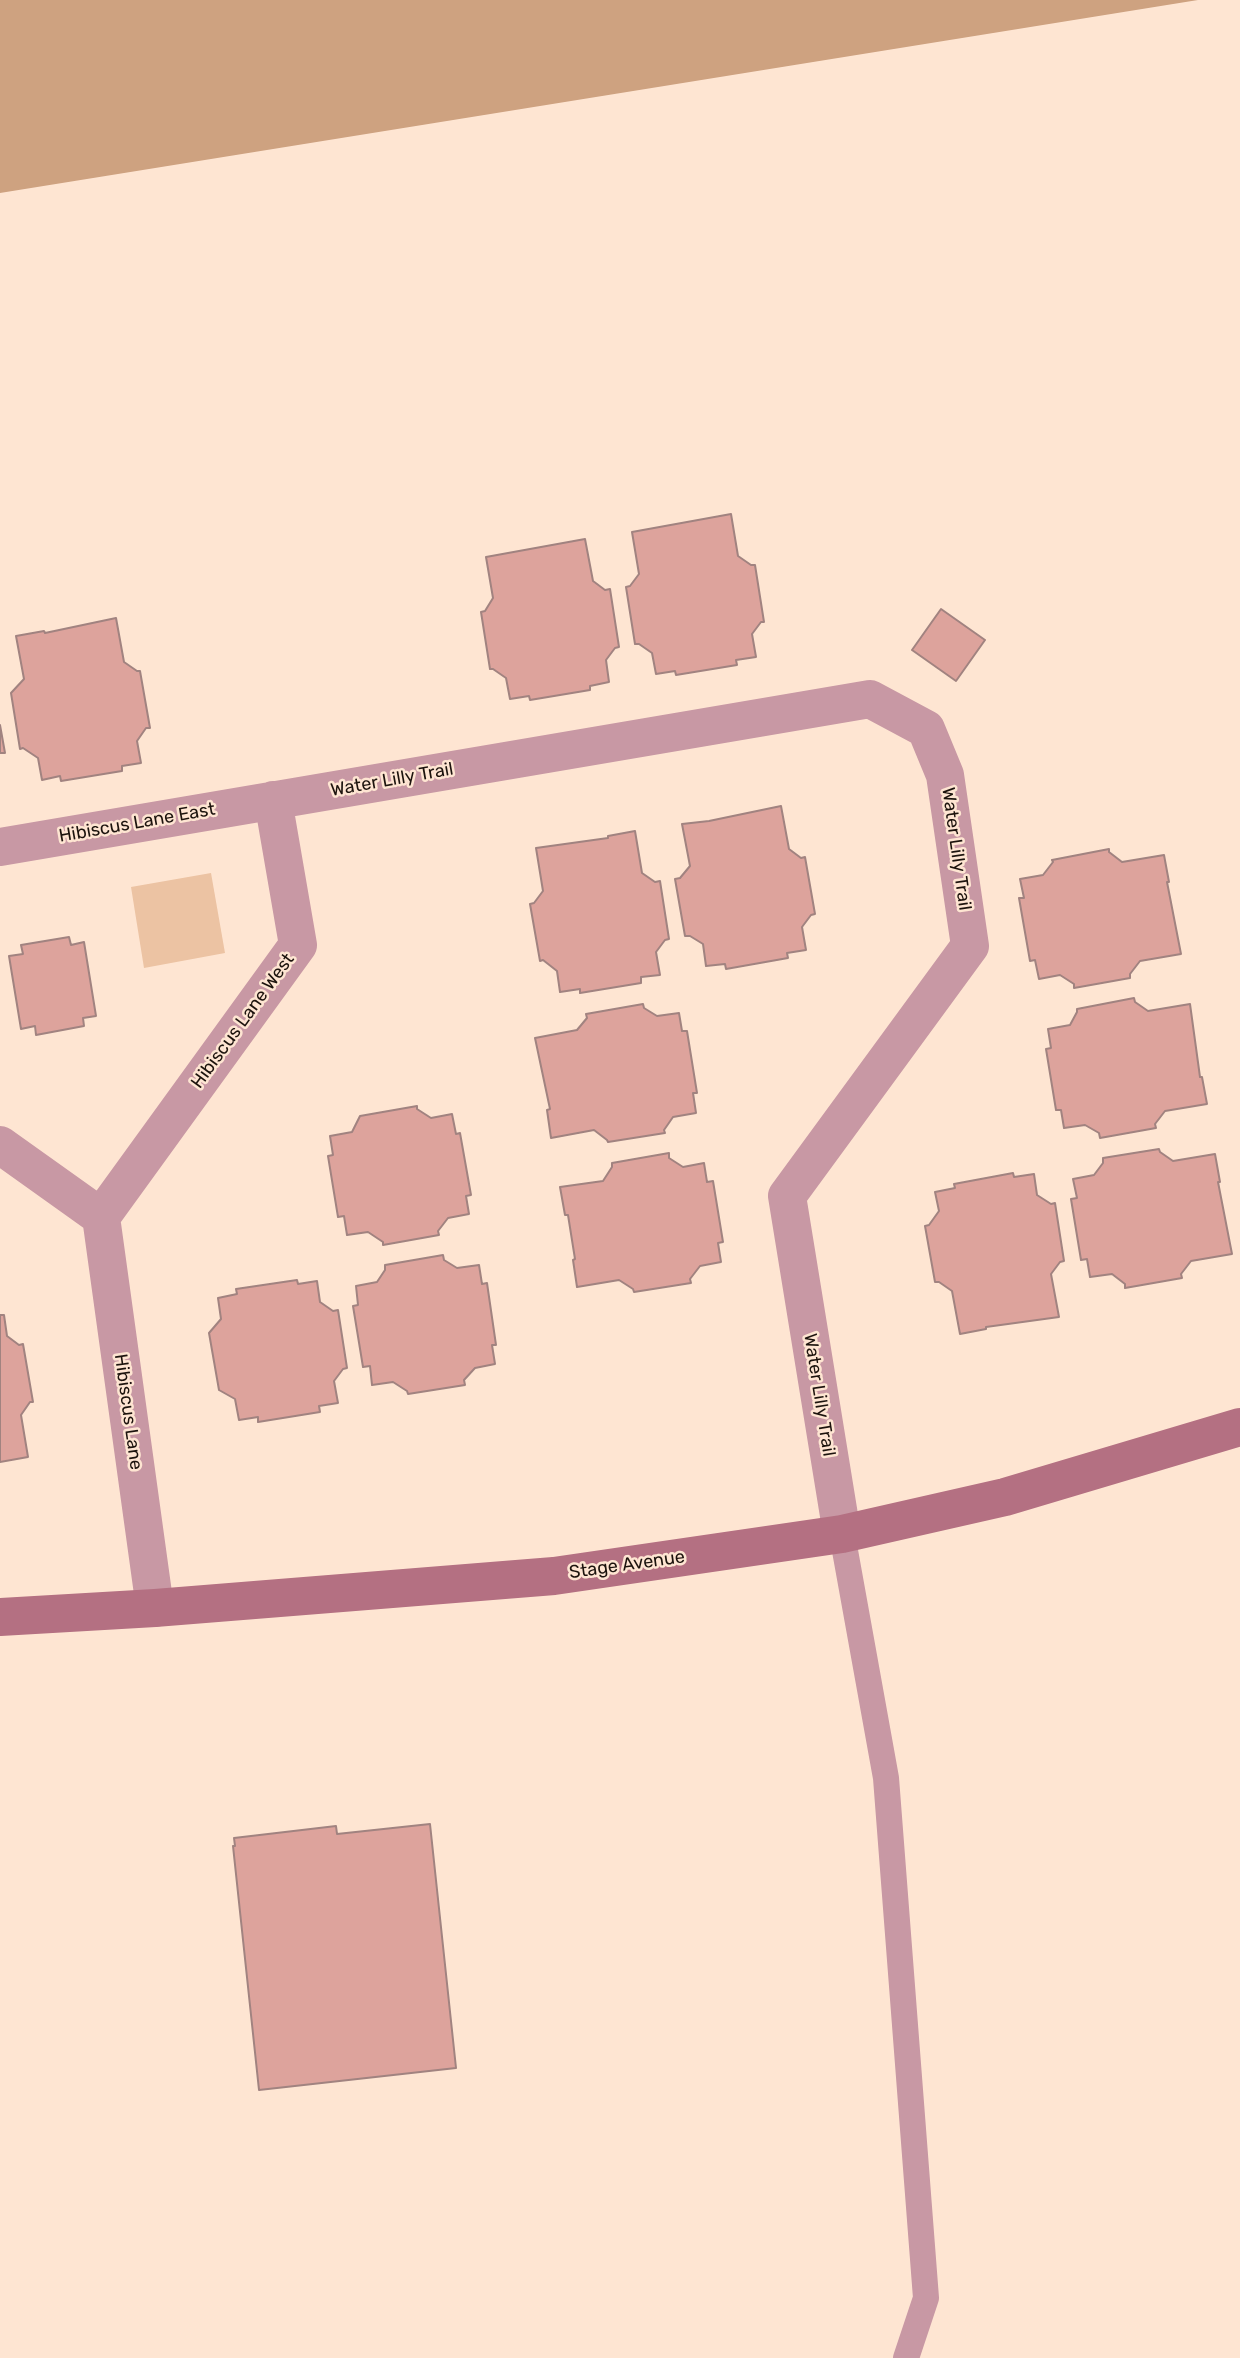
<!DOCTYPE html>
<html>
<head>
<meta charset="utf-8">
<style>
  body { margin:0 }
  canvas { display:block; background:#fee5d2 }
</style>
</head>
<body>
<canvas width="1240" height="2358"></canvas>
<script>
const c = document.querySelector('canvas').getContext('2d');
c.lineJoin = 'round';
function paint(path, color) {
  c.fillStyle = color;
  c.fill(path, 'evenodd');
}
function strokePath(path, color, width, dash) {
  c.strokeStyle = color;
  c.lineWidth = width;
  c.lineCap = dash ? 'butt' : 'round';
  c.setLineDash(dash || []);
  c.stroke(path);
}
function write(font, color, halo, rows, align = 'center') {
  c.font = font + ' Rubik,sans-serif';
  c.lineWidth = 5;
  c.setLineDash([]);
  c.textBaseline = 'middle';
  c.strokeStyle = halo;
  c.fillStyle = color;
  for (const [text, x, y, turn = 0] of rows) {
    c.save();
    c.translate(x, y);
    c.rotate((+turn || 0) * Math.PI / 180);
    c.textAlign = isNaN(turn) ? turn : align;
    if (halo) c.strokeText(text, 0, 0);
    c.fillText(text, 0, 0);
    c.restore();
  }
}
const green = new Path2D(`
  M211,873L225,953L144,968L131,887Z`);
const forest = new Path2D(`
  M0,0H1198L0,193Z`);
const building = new Path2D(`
  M731,514L738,556L751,565H755L764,622H761L752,634L756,657L736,660L737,665L676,675L675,671L656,674L652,653L639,644H635L626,587L630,586L639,574L632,532Z
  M585,539L593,581L605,590L610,589L619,647L615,648L606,660L609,682L590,686V690L530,700L529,696L510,699L506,678L493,669H490L481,612L485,611L493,598L486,557Z
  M941,609L985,640L956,681L912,650Z
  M116,618L124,662L137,671H140L150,728H146L137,741L141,763L122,766V771L61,781L60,776L42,780L38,758L23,748L20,749L11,693L24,679L16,636L44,631L45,633Z
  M0,725L5,753H0Z
  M781,806L789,849L801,858L805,857L815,914L811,915L802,927L806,950L787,953L788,958L726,969L725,964L706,966L703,944L690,936H685L675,879L680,878L690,866L682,824L709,821Z
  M635,831L642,873L655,882L660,881L669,939L665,940L656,952L660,975L641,977V983L580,993V989L560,992L557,971L543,960L540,961L530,904L534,903L543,891L536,848L608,838V836Z
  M1109,849V852L1122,862L1164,855L1169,882H1167L1181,954L1140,961L1130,974V978L1074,988V984L1060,975L1039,979L1035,960L1030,961L1019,898H1024L1020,879L1043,875L1053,862L1052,860Z
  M69,937L71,945L84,942L96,1016L83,1018L84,1026L36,1035L35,1026L21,1029L9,956L23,954L21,945Z
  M1134,998L1135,1002L1148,1011L1190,1004L1200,1077H1202L1207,1104L1165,1111L1155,1124L1156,1128L1100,1138L1099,1133L1085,1125L1064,1128L1061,1110H1056L1046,1049L1051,1048L1048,1029L1070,1025L1077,1012V1009Z
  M643,1004L644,1008L657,1016L679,1013L682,1031H687L697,1093H693L696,1113L673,1117L664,1130L665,1133L608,1142L607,1140L594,1130L551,1138L547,1110L550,1109L535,1038L577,1030L587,1018L586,1014Z
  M417,1106V1109L431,1118L452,1114L456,1134L460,1133L471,1195L466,1196L469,1214L448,1218L438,1231L439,1235L383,1245V1242L368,1232L347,1235L344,1216L338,1217L328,1156L333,1155L330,1136L352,1132L360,1116Z
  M1159,1149L1160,1152L1173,1161L1215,1154L1220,1182H1218L1232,1254L1191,1261L1181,1274L1182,1278L1125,1288V1284L1112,1274L1090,1277L1087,1259L1081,1260L1071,1199L1077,1198L1073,1179L1094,1175L1103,1163V1158Z
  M669,1153V1158L683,1167L704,1163L707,1182L713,1181L723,1242L718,1243L721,1262L700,1266L690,1279L691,1283L634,1292L633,1289L619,1280L577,1287L573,1260L575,1259L568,1215H565L560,1187L603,1181L612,1167V1163Z
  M1013,1173L1014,1177L1034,1174L1037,1195L1051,1204L1055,1203L1064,1261L1060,1262L1051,1274L1059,1317L986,1327V1329L960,1334L952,1291L939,1282H935L925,1226L929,1225L939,1211L935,1192L955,1188L954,1184Z
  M443,1255L444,1260L457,1268L479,1265L482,1284L487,1283L496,1345H492L495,1364L475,1368L464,1380L465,1385L408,1394L407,1391L393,1382L372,1385L370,1366L363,1367L353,1306L358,1305L356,1286L377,1282L385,1270V1265Z
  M297,1280L298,1284L317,1281L320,1302L333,1311L338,1310L347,1368L343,1369L334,1381L338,1403L319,1406L320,1412L258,1422V1417L239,1420L235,1399L219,1390L209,1333L221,1319L218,1298L237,1294L236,1289Z
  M0,1315H4L7,1336L19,1345L23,1344L33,1402H30L21,1415L28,1457L0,1462Z
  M430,1824L456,2068L259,2090L233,1846H235L234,1838L336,1826L337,1834Z`);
const service = new Path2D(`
  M842,1534L886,1778L926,2298L906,2358`);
const minor = new Path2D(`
  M0,847L870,699L926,729L945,775L970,946L787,1196L842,1534
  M0,1145L101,1217
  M101,1217L298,945L273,800
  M101,1217L155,1608`);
const secondary = new Path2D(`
  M0,1617L155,1608L554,1576L842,1534L1005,1497L1240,1427`);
const streetNames = [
  ["Water Lilly Trail",392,780,-10],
  ["Hibiscus Lane East",137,823,-10],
  ["Water Lilly Trail",956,849,82],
  ["Hibiscus Lane West",243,1021,-54],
  ["Water Lilly Trail",819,1395,81],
  ["Hibiscus Lane",128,1412,82],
  ["Stage Avenue",627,1565,-8]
];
paint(green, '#ecc3a3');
paint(forest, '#cea280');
paint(building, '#dda39c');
strokePath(building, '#a18380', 2);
strokePath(service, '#c898a4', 26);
strokePath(minor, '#c898a4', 38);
strokePath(secondary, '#b47082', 38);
write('18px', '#1c130d', '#fee5d2', streetNames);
</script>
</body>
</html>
